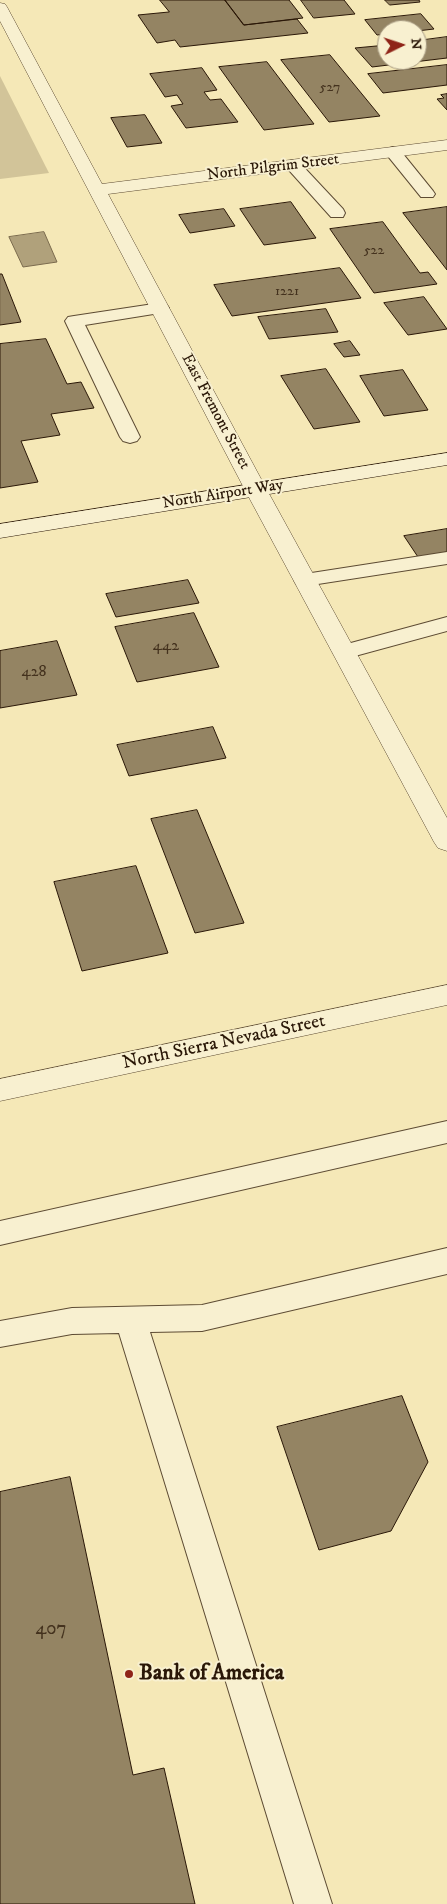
<!DOCTYPE html>
<html>
<head>
<meta charset="utf-8">
<style>
  body { margin:0 }
  #map { position:relative; width:447px; height:1904px; overflow:hidden; background:#f5e8b7; font-family:"IM FELL DW Pica",serif }
  canvas { display:block }
  .north { position:absolute; left:377px; top:20px; width:50px; height:50px; box-sizing:border-box; background:#f8f0d0; border:1px solid #a69980; border-radius:50%; rotate:86deg; font-size:14px; font-weight:700; line-height:20px; text-align:center; color:#2a1707 }
  .north::after { content:''; display:block; margin:auto; width:18px; height:22px; background:#8f2418; clip-path:polygon(50% 0,100% 100%,50% 72%,0 100%) }
</style>
</head>
<body>
<div id="map">
<canvas width="447" height="1904"></canvas>
<div class="north">N</div>
</div>
<script>
const c = document.querySelector('canvas').getContext('2d');
c.lineJoin = 'round';
function paint(path, color) {
  c.fillStyle = color;
  c.fill(path, 'evenodd');
}
function strokePath(path, color, width, dash) {
  c.strokeStyle = color;
  c.lineWidth = width;
  c.lineCap = dash ? 'butt' : 'round';
  c.setLineDash(dash || []);
  c.stroke(path);
}
function write(font, color, halo, rows, align = 'center') {
  c.font = font + ' "IM FELL DW Pica",serif';
  c.lineWidth = 4;
  c.setLineDash([]);
  c.textBaseline = 'middle';
  c.strokeStyle = halo;
  c.fillStyle = color;
  for (const [text, x, y, turn = 0] of rows) {
    c.save();
    c.translate(x, y);
    c.rotate((+turn || 0) * Math.PI / 180);
    c.textAlign = isNaN(turn) ? turn : align;
    if (halo) c.strokeText(text, 0, 0);
    c.fillText(text, 0, 0);
    c.restore();
  }
}
const green = new Path2D(`
  M0,76L49,173L0,179Z`);
const water = new Path2D(`
  M44,232L57,262L23,267L9,237Z`);
const building = new Path2D(`
  M160,0H225L244,25L297,19L308,33L180,47L175,40L157,43L138,15L169,12Z
  M225,0H289L303,18L244,25Z
  M301,0H344L355,14L314,18Z
  M385,0H419L420,2L390,5Z
  M421,14L434,29L417,31L387,30V34L377,35L365,20Z
  M447,37V58L372,67L355,48L387,45V60H417V41Z
  M330,55L380,116L329,122L281,60Z
  M267,62L314,124L264,130L219,67Z
  M447,65V85L383,93L368,74Z
  M202,68L217,90L204,92L210,100L221,99L238,122L186,128L171,106L183,104L177,95L165,97L150,74Z
  M447,94V110L437,99L444,98L441,95Z
  M145,115L162,143L127,147L111,118Z
  M291,202L316,238L264,245L240,209Z
  M447,207V270L403,213Z
  M224,209L235,226L190,233L179,215Z
  M383,222L420,273L428,272L437,284L374,293L330,229Z
  M340,268L361,298L232,316L214,285Z
  M0,274H2L21,322L0,325Z
  M424,297L447,329L408,335L384,303Z
  M326,309L338,332L269,339L258,317Z
  M46,339L67,384L81,382L94,408L51,414L60,435L21,441L38,482L0,488V344Z
  M350,341L360,355L344,357L334,344Z
  M326,369L360,422L314,429L281,376Z
  M403,370L428,410L384,416L360,376Z
  M447,529V552L418,557L404,536Z
  M188,580L199,603L116,617L106,594Z
  M194,613L219,667L137,682L115,627Z
  M57,641L77,695L0,708V651Z
  M213,727L226,758L129,776L117,745Z
  M197,810L244,923L195,933L151,819Z
  M136,866L168,953L82,971L54,882Z
  M402,1396L428,1462L391,1531L319,1550L277,1427Z
  M70,1477L133,1775L164,1768L195,1904H0V1492Z`);
const service = new Path2D(`
  M393,147L399,149L433,191L435,194L433,197H421L387,155L385,152L387,149Z
  M293,160L299,162L343,209L345,213L343,217H331L287,168L285,165L287,162Z
  M160,303L166,304L169,308L166,312L85,325L140,437L137,441L130,443L123,441L120,437L65,321L68,317L74,316Z
  M447,552V564L305,586L297,585L294,580L297,575L305,574Z
  M447,617V631L344,659L336,657L333,652L336,647Z
  M447,1121V1143L0,1245V1221Z
  M447,1248V1274L202,1331L150,1332L332,1904H294L119,1333L72,1334L0,1347V1321L72,1308L202,1305Z`);
const minor = new Path2D(`
  M0,3L5,4L7,7L102,184L447,140V150L108,194L267,490L264,495L256,496L248,495L245,490L0,21Z
  M447,985V1005L0,1101V1079Z`);
const tertiary = new Path2D(`
  M256,484L264,485L267,490L447,818V851L438,848L434,842L245,490L248,485Z`);
const secondary = new Path2D(`
  M447,453V465L0,538V524Z`);
const markers = [
  [129,1674,5,"#8f2418"]
];
const farNumbernames = [
  ["527",330,88],
  ["522",374,251],
  ["1221",287,292]
];
const farStreetnames = [
  ["North Pilgrim Street",273,168,-7],
  ["East Fremont Street",215,412,62],
  ["North Airport Way",223,495,-9]
];
const numberNames = [
  ["442",166,647],
  ["428",34,673]
];
const streetNames = [
  ["North Sierra Nevada Street",224,1043,-12]
];
const nearNumbernames = [
  ["407",51,1630]
];
const nearPoinames = [
  ["Bank of America",139,1674]
];
paint(green, '#d2c499');
paint(water, '#b0a17b');
strokePath(water, '#7a6a4d', 1);
paint(building, '#948463');
strokePath(building, '#2a1707', 1);
strokePath(service, '#5d4b33', 2);
strokePath(minor, '#5d4b33', 1);
strokePath(tertiary, '#5d4b33', 1);
strokePath(secondary, '#2a1707', 1);
paint(service, '#f8f0d0');
paint(minor, '#f8f0d0');
paint(tertiary, '#f8f0d0');
paint(secondary, '#f8f0d0');
for (const [x, y, r, color] of markers) {
  const dot = new Path2D();
  dot.arc(x, y, r, 0, 2 * Math.PI);
  c.fillStyle = color;
  c.fill(dot);
  strokePath(dot, '#f8f0d0', 2);
}
write('14px', '#44321e', null, farNumbernames);
write('16px', '#2a1707', '#f8f0d0', farStreetnames);
write('16px', '#44321e', null, numberNames);
write('19px', '#2a1707', '#f8f0d0', streetNames);
write('19px', '#44321e', null, nearNumbernames);
write('bold 22px', '#2a1707', '#f8f0d0', nearPoinames, 'left');
</script>
</body>
</html>
